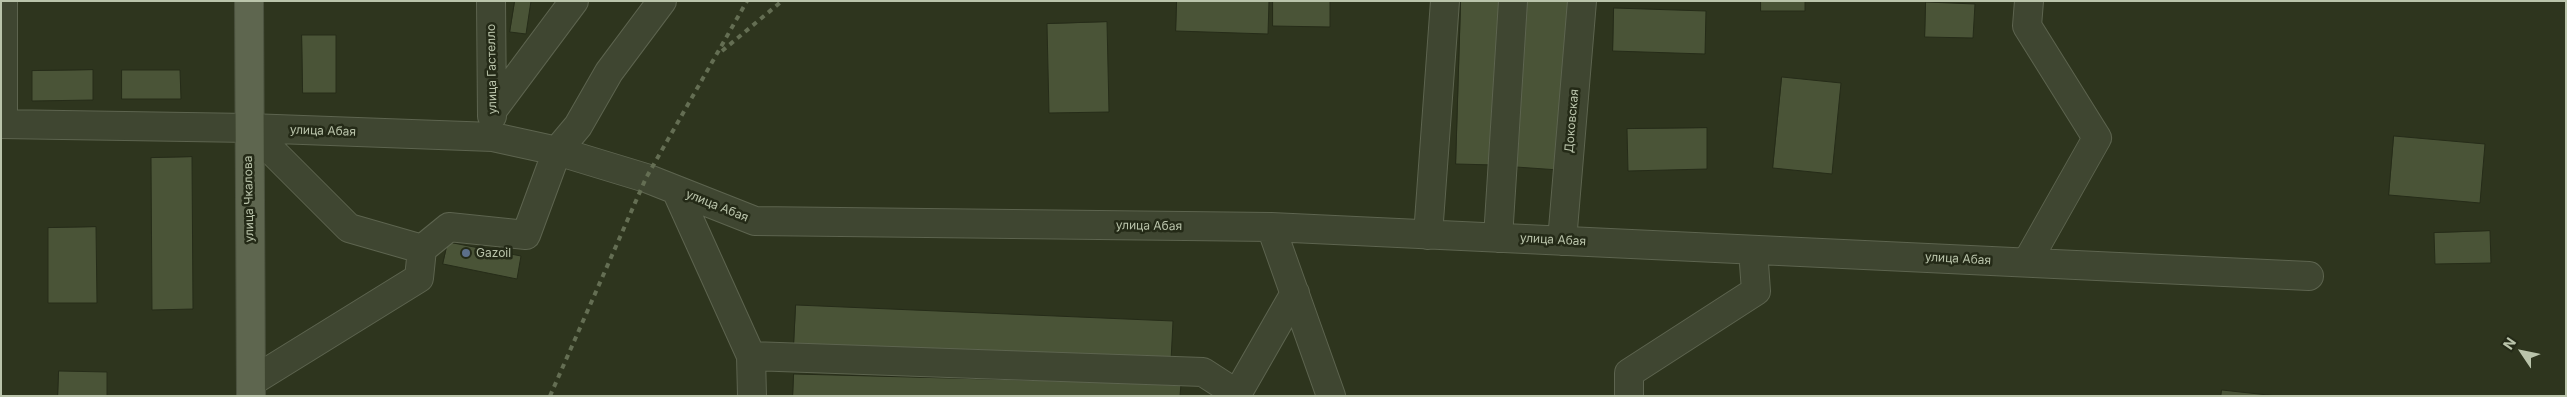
<!DOCTYPE html>
<html>
<head>
<meta charset="utf-8">
<style>
  body { margin:0 }
  #map { position:relative; width:2567px; height:397px; overflow:hidden; background:#2e351e; font-family:Inter,sans-serif }
  canvas { display:block }
  .frame { position:absolute; inset:0; border:2px solid #bac4ab; pointer-events:none }
  .north { position:absolute; left:2497px; top:327px; width:50px; height:50px; -webkit-text-stroke:4px #242a17; paint-order:stroke; rotate:304deg; font-size:14px; font-weight:700; line-height:20px; text-align:center; color:#bac4ab }
  .north::after { content:''; display:block; margin:auto; width:18px; height:22px; background:#bac4ab; clip-path:polygon(50% 0,100% 100%,50% 72%,0 100%) }
</style>
</head>
<body>
<div id="map">
<canvas width="2567" height="397"></canvas>
<div class="frame"></div>
<div class="north">N</div>
</div>
<script>
const c = document.querySelector('canvas').getContext('2d');
c.lineJoin = 'round';
function paint(path, color) {
  c.fillStyle = color;
  c.fill(path, 'evenodd');
}
function strokePath(path, color, width, dash) {
  c.strokeStyle = color;
  c.lineWidth = width;
  c.lineCap = dash ? 'butt' : 'round';
  c.setLineDash(dash || []);
  c.stroke(path);
}
function write(font, color, halo, rows, align = 'center') {
  c.font = font + ' Inter,sans-serif';
  c.lineWidth = 5;
  c.setLineDash([]);
  c.textBaseline = 'middle';
  c.strokeStyle = halo;
  c.fillStyle = color;
  for (const [text, x, y, turn = 0] of rows) {
    c.save();
    c.translate(x, y);
    c.rotate((+turn || 0) * Math.PI / 180);
    c.textAlign = isNaN(turn) ? turn : align;
    if (halo) c.strokeText(text, 0, 0);
    c.fillText(text, 0, 0);
    c.restore();
  }
}
const building = new Path2D(`
  M515,1H531L526,34L510,32Z
  M1177,1H1269L1268,34L1176,31Z
  M1273,1H1330V27L1273,26Z
  M1461,1H1500L1495,165L1456,164Z
  M1526,1H1569L1559,170L1516,167Z
  M1761,1H1805V11H1761Z
  M1926,2L1975,4L1973,38L1925,37Z
  M1614,8L1706,11L1705,54L1613,51Z
  M1107,22L1109,112L1049,113L1047,24Z
  M302,35H336V93H303Z
  M93,70V100L32,101V71Z
  M122,70H180L181,99H122Z
  M1782,77L1841,83L1832,174L1773,168Z
  M1707,128V169L1628,171L1627,129Z
  M2394,136L2485,144L2480,203L2389,195Z
  M192,157L193,309L152,310L151,158Z
  M96,227L97,303H48V228Z
  M2490,231L2491,263L2435,264L2434,233Z
  M448,242L521,256L517,279L443,264Z
  M796,305L1173,321L1171,361L794,344Z
  M59,371L107,372V396H58Z
  M794,374L1181,384L1180,396H793Z
  M2222,390L2277,396H2221Z`);
const minor = new Path2D(`
  M491,1L492,116
  M492,111L574,1
  M1,124L249,128L493,137L557,151L646,178L755,221L1271,227L2309,276
  M3,124V1
  M249,128L349,228L422,249L419,278L251,382
  M676,190L751,356L752,396
  M1271,227L1331,396
  M1428,235L1445,1
  M1498,238L1513,1
  M1562,241L1582,1
  M422,249L449,227L526,235L557,151L578,126L609,72L662,1
  M2027,262L2097,138L2027,26L2029,1
  M751,356L1203,372L1237,394
  M1236,396L1295,293
  M1629,396V373L1756,291L1753,250`);
const major = new Path2D(`
  M249,1L251,396`);
const rail = new Path2D(`
  M722,51L782,1
  M550,396L646,178L747,1`);
const markers = [
  [466,253,5,"#5c6f8a"]
];
const streetNames = [
  ["улица Гастелло",492,69,-91],
  ["Доковская",1572,121,-85],
  ["улица Абая",323,131,2],
  ["улица Чкалова",249,199,-91],
  ["улица Абая",717,206,22],
  ["улица Абая",1149,226,1],
  ["улица Абая",1553,240,3],
  ["улица Абая",1958,259,3]
];
const poiNames = [
  ["Gazoil",476,253]
];
paint(building, '#4a5437');
strokePath(building, '#262c19', 1);
strokePath(minor, '#5d644f', 30);
strokePath(major, '#4b523e', 30);
strokePath(minor, '#3f4631', 28);
strokePath(major, '#5e664f', 28);
strokePath(rail, '#646e53', 4, [5, 5]);
for (const [x, y, r, color] of markers) {
  const dot = new Path2D();
  dot.arc(x, y, r, 0, 2 * Math.PI);
  c.fillStyle = color;
  c.fill(dot);
  strokePath(dot, '#242a17', 2);
}
write('12px', '#bac4ab', '#242a17', streetNames);
write('12px', '#bac4ab', '#242a17', poiNames, 'left');
</script>
</body>
</html>
